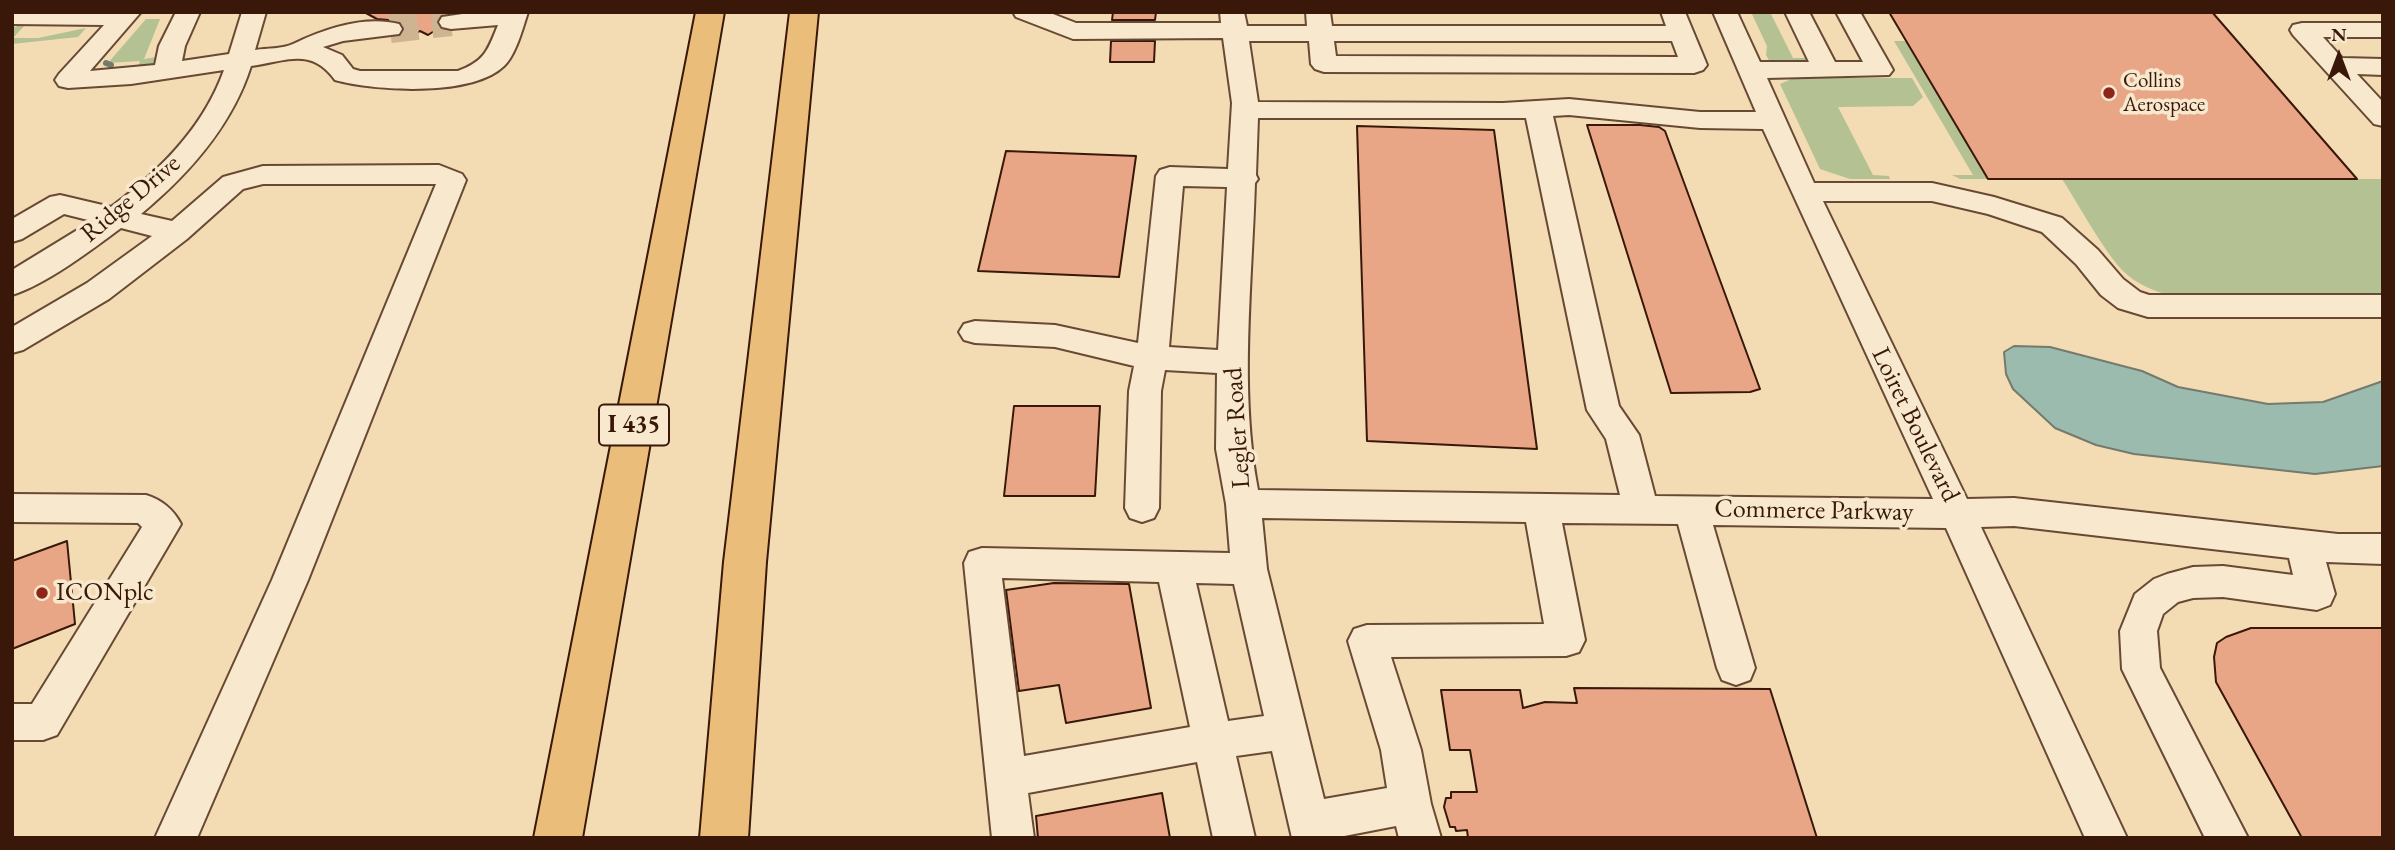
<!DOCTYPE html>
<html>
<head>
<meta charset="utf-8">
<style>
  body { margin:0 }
  #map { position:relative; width:2395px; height:850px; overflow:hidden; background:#f3dbb3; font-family:"EB Garamond",serif }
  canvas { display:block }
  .frame { position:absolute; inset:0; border:14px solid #391809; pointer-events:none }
  .north { position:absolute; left:2304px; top:21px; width:70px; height:70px; -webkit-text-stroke:5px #f7e8ce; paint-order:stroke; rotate:0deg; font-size:19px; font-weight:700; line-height:28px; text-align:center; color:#391809 }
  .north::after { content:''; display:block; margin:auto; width:24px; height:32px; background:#391809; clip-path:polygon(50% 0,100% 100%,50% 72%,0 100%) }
</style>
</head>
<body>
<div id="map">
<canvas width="2395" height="850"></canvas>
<div class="frame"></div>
<div class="north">N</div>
</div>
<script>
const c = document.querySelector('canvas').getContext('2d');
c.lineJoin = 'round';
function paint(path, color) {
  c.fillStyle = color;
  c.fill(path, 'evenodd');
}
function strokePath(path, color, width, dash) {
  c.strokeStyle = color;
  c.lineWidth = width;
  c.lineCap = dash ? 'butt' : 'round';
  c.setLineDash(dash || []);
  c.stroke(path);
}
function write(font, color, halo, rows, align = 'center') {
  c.font = font + ' "EB Garamond",serif';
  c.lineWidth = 7;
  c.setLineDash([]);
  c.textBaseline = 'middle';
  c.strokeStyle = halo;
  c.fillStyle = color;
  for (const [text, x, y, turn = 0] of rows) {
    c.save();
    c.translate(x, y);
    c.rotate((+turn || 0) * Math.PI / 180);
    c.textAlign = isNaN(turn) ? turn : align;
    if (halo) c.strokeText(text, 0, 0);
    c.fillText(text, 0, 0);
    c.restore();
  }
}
const green = new Path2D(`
  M1751,12H1770L1793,58H1806L1808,61L1770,62L1766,55L1767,46Z
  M146,19H160L144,59L157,57L153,64L138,67L140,61L108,63Z
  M23,24H26L13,38H38L86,28L78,37L12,44V28Z
  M1894,41H1906L1988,179H1960L1952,175H1973Z
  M1794,78H1912L1923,97L1913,106L1838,107L1873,175L1889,176L1890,179H1850L1820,169L1780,84Z
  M2062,179H2383V297L2171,296C2154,291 2136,284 2123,271C2103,250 2079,205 2062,179Z`);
const water = new Path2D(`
  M2014,346L2050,347L2142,371L2178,387L2268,404L2323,402L2383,381V466L2315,474L2134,454L2096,445L2055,428L2013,389L2006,374L2004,352Z`);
const stream = new Path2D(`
  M106,63L111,65`);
const building = new Path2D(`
  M364,12H456L440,16L437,21L439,28L428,35L420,31L412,36L403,32L404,28L399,21L377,19Z
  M1113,12H1156L1155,20H1112Z
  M1889,12H2212L2357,179H1988Z
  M1111,41H1155L1154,62H1110Z
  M1587,125H1640L1659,127L1665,131L1760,389L1750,392L1671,393Z
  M1357,126L1494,130L1537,449L1367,441Z
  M1006,151L1136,156L1119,277L978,271Z
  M1014,406H1100L1095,496H1004Z
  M67,541L75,624L12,649V561Z
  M1054,583L1129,584L1151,708L1066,723L1059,685L1019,691L1006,590Z
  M2251,628H2383V838H2302L2216,682L2214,657L2217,643L2226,637Z
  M1574,688L1770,689L1817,838H1468L1467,830L1456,831L1455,827H1450L1444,807L1446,798H1451V792H1477L1470,750H1450L1441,690H1520L1523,708L1545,702L1577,703Z
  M1162,793L1170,838H1038L1036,816Z`);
const minorTunnel = new Path2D(`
  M390,29L451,22`);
const minor = new Path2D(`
  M12,12H141L90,71L155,65L159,46L176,12H200L185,46L182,61L229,54L242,12H266L255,50C267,48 283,49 293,44C324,29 364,15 399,24L402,29L399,34L343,41L323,47L342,55L353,69L360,71H458C485,61 488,50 498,25L451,29L442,27L439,22L442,17L476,12H528C523,27 516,55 504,66C472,97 375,91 335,80C311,47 287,61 251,66C232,126 189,174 141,214L172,221L223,177L263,166L439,165L462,174L466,180L308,580L197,838H155L272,580L436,184H263L243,189L187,239L109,299L23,350L12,353V327L87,283L152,236L121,228C93,249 45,285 12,295V270L92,221L64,214L22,239L12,242V219L50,197L60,195L111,207C159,172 204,127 224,70L131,84L68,88L59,86L55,80L59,74L104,25L12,24Z
  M1013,12H1048L1076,23H1221L1220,12H1244L1247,26H1307L1306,12H1330L1332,26H1666L1661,12H1685L1707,65L1703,70L1694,73L1324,72L1315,69L1311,64L1309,41H1249L1258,102L1503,103L1569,99L1700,112H1756L1713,12H1737L1760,62H1809L1785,12H1809L1835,62H1863L1836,12H1860L1893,70L1889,75L1767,78L1814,183H1932L1994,197L2062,218L2098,250L2123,279L2140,292L2149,295H2383V317H2148L2118,308L2101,295L2076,264L2042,232L1988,214L1932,201H1823L1967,499L2014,498L2338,534H2383V564L2326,562L2335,594L2330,605L2317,610L2223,597L2193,598L2178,602L2163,614L2157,631L2160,668L2248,838H2205L2122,669L2120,631L2135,594L2154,579L2167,574L2193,567L2223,566L2293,575L2289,558L2014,526L1981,527L2127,838H2085L1946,528L1713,525L1755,668L1750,680L1736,685L1722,680L1717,668L1678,524L1562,523L1585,640L1579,652L1566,656L1391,657L1421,750L1431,804L1441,838H1399L1396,826L1334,838H1292L1272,751L1236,756L1255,838H1213L1197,762L1028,793L1034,838H992L964,563L969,552L982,548L1230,553L1226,504L1216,449L1217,373L1165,370L1161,391L1159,508L1154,518L1142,522L1130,518L1125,508L1129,391L1134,366L1055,347L975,343L964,340L959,332L964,324L975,321L1055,325L1138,343L1156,176L1160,170L1170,167L1228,169L1232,103L1223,38L1073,39L1016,17ZM1334,41H1672L1678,57L1336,56ZM1569,115L1700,128L1763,129L1933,499L1655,496L1639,435L1619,406L1553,116ZM1258,118H1526L1587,410L1606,439L1620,495L1258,490C1239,391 1252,284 1255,183L1258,179L1256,175ZM1183,186L1227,187L1218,350L1169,347ZM1262,518L1526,522L1544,624L1367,625L1354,629L1348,641L1381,750L1387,788L1324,799L1267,569ZM1002,578L1159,582L1190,727L1024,756ZM1196,583L1234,584L1264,716L1228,721Z
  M2302,23H2383V37H2323L2342,58L2383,59V75L2357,74L2383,102V126L2374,124L2293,35L2290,30L2293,25Z
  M12,494L146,495C162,500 173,509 181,524L57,735L43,740H12V704H32L142,527L138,523L12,522Z`);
const highway = new Path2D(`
  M696,12H724L582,838H534Z
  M790,12H818L766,562L748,838H700L724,562Z`);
const markers = [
  [2109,93,7,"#8f2418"],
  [42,593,7,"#8f2418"]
];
const farPoinames = [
  ["Collins",2123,81],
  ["Aerospace",2123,105]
];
const shields = [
  [634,425,70]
];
const shieldNames = [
  ["I 435",634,425]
];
const streetNames = [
  ["Ridge Drive",131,199,-40],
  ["Loiret Boulevard",1915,425,64],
  ["Legler Road",1238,428,-94],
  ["Commerce Parkway",1814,511,1]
];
const poiNames = [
  ["ICONplc",56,593]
];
paint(green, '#b4c192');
paint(water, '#9bbbae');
strokePath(water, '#747a6c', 2);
strokePath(stream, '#747a6c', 6);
paint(building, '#e9a687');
strokePath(building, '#391809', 2);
strokePath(minorTunnel, '#ceb491', 28, [28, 14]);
strokePath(minor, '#684934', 4);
strokePath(highway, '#391809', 4);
paint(minor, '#f7e8ce');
paint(highway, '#eabe7a');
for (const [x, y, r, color] of markers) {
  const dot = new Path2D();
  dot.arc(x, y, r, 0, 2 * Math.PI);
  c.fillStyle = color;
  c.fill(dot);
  strokePath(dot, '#f7e8ce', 2.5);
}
write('21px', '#391809', '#f7e8ce', farPoinames, 'left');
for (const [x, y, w] of shields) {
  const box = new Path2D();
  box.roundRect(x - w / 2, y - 20.5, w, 41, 5);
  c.fillStyle = '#f7e8ce';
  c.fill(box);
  strokePath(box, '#391809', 2);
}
write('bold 24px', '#391809', null, shieldNames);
write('26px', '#391809', '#f7e8ce', streetNames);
write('26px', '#391809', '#f7e8ce', poiNames, 'left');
</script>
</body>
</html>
